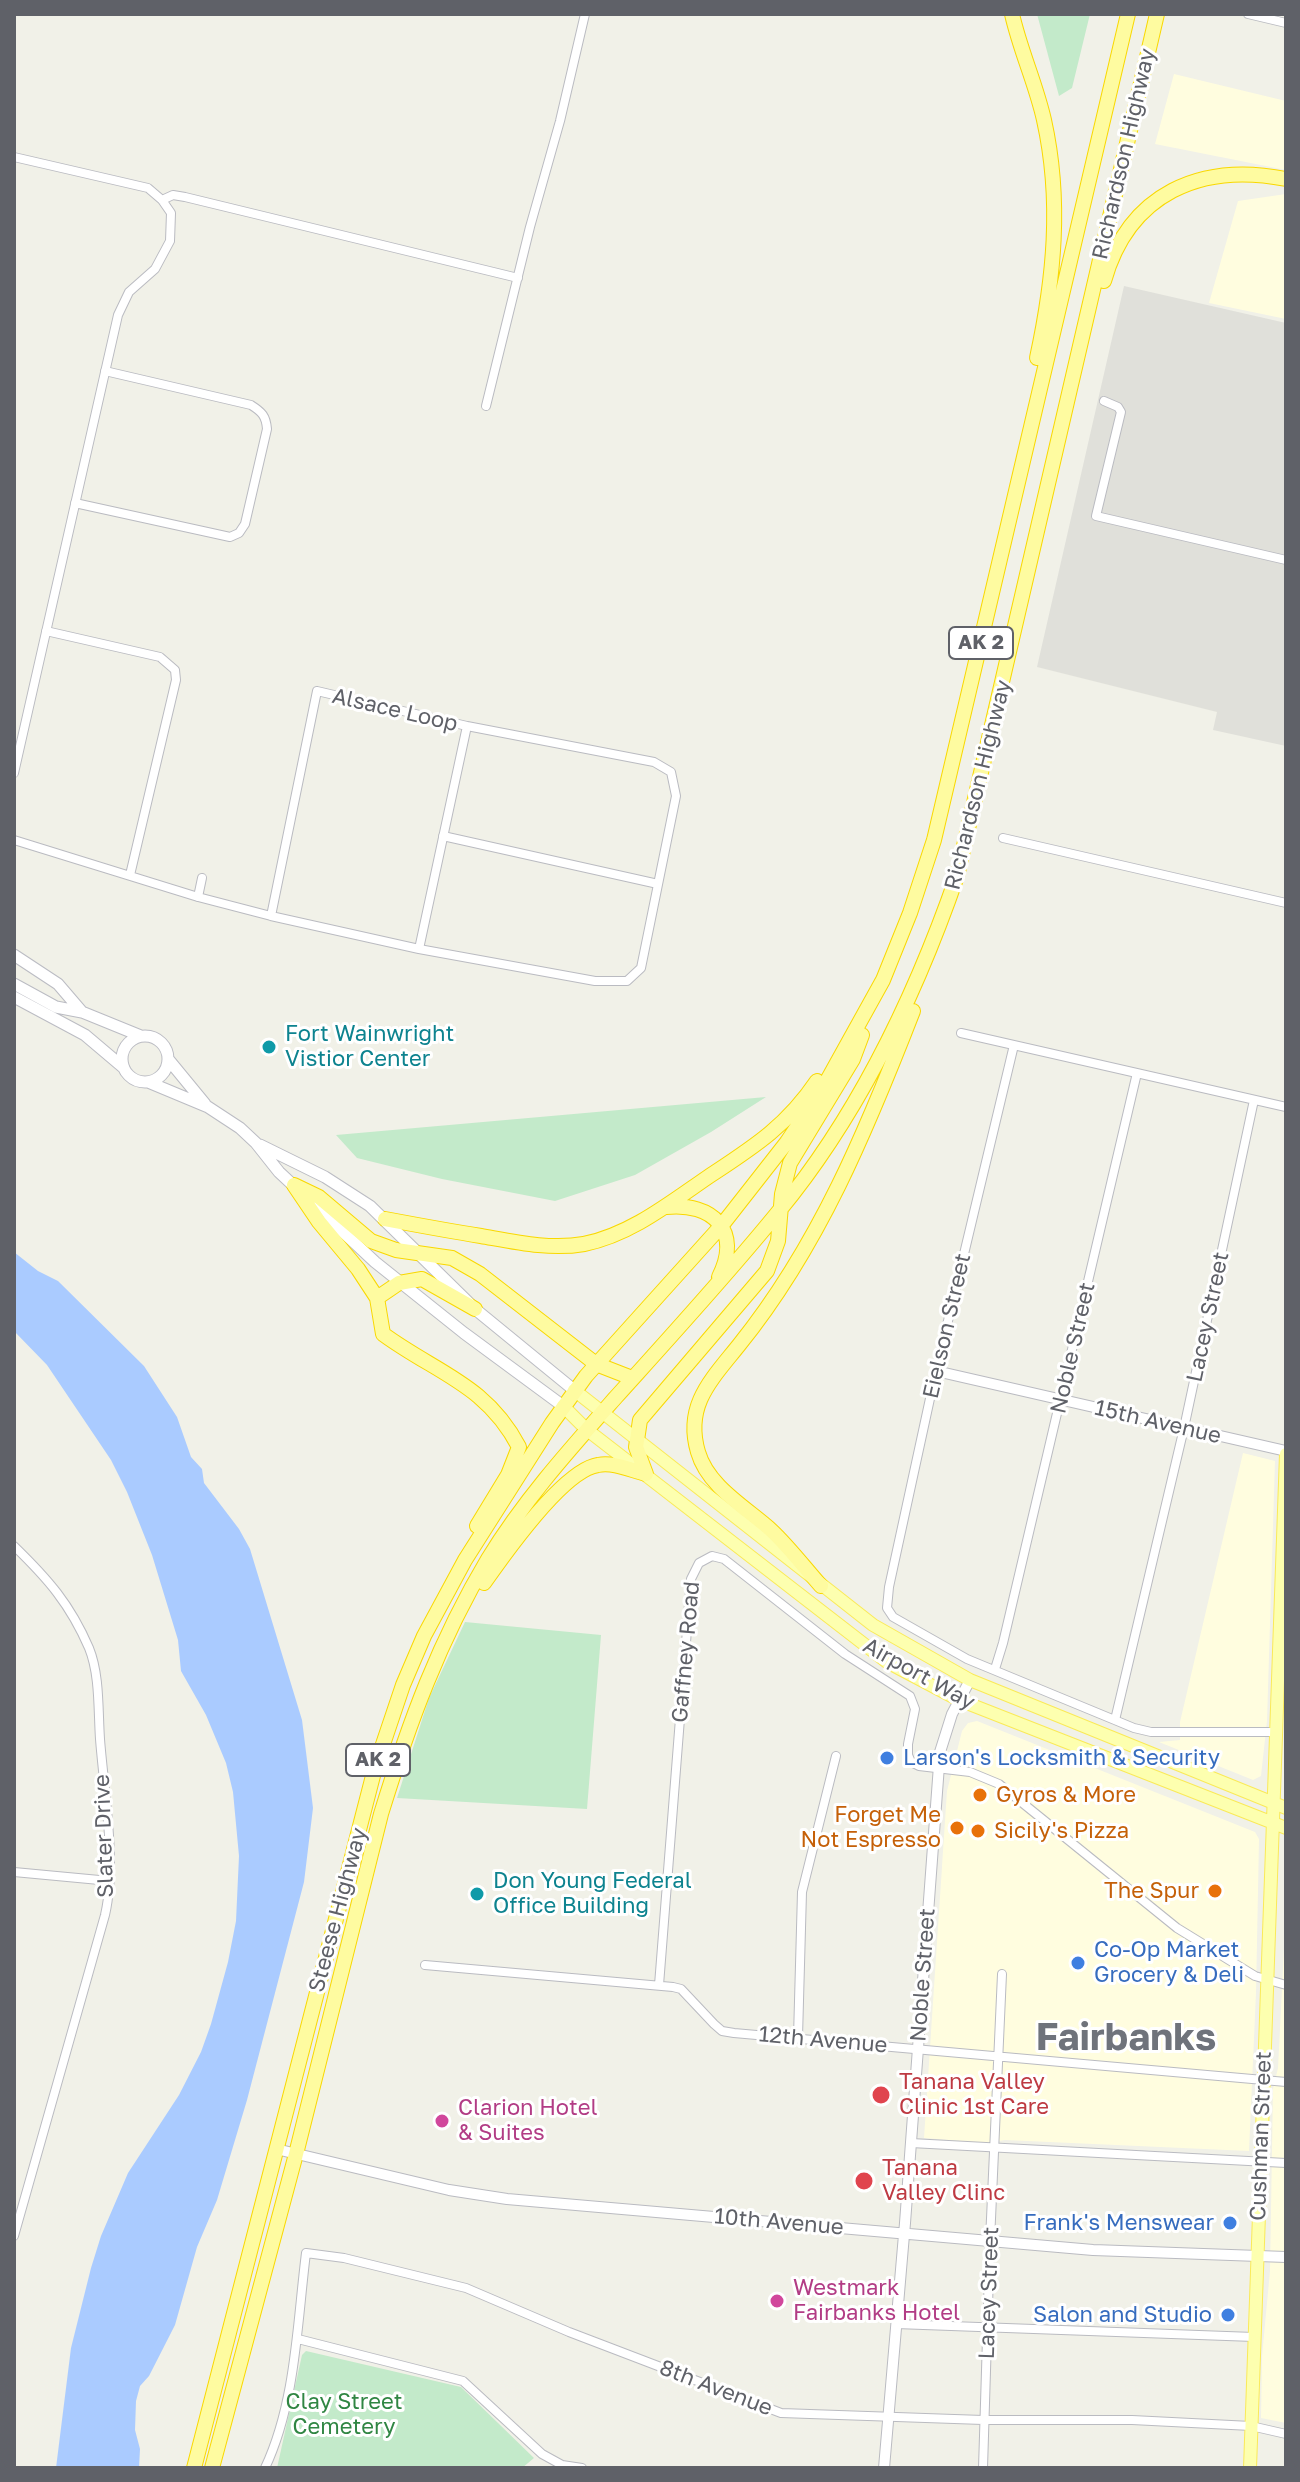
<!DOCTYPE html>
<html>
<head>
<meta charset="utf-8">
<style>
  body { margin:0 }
  #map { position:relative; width:1300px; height:2482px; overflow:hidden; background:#f1f1e8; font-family:"Golos Text",sans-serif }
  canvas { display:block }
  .frame { position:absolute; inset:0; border:16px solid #5f6168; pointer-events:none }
</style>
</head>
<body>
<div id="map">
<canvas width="1300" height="2482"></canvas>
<div class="frame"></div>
</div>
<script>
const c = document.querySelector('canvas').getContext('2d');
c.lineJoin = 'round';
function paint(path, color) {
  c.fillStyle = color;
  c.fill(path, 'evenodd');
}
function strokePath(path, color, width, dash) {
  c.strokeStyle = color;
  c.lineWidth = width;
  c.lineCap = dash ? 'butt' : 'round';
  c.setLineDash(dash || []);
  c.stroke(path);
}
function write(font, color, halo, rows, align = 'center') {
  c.font = font + ' "Golos Text",sans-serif';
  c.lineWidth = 6;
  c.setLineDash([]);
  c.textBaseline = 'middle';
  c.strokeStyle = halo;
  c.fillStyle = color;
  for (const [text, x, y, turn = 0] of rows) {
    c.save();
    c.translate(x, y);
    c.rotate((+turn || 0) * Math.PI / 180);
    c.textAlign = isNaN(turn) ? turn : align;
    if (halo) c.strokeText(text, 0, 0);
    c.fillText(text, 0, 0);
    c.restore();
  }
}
const commercial = new Path2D(`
  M1174,74L1286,101V170L1155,144Z
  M1286,194V319L1209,303L1238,201Z
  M1243,1453L1275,1461L1267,1721L1261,1776L1253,1780L1159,1742L1180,1740V1722Z
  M977,1721L1255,1832L1259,1839L1256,1993L1249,2151L1005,2140L987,2143L924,2138L947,1791L962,1731L968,1723Z
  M1286,1909V2423L1261,2418L1262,2356L1270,2271L1273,2089L1278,2068Z`);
const industrial = new Path2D(`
  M1124,286L1286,323V746L1213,730L1217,712L1037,667Z`);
const green = new Path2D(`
  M1037,14H1090L1072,88L1059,96Z
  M766,1097L711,1132L635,1175L555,1201L442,1179L357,1158L336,1135Z
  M465,1622L601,1635L587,1809L397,1798L429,1698Z
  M306,2351L461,2387L534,2458L522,2468H277L302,2355Z`);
const water = new Path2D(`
  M14,1252L38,1271L58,1281L144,1366L177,1417L191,1457L202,1469L204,1483L239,1529L250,1549L302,1720L313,1808L304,1882L247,2100L217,2200L197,2247L175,2325L149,2376L140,2386L136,2401L135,2430L140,2449L139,2468H56L71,2348L91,2268L101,2236L128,2173L179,2095L201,2052L211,2024L228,1962L236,1921L239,1856L233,1792L226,1763L206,1715L181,1671L178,1640L152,1555L127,1492L111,1460L47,1365L14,1331Z`);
const minor = new Path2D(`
  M1248,14L1286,23
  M14,157L148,188L162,200L171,213L170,241L155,269L129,292L118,315L14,773
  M162,200L173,195L185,197L518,278
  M1104,401L1118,407L1121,412L1096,516L1286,560
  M486,406L530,227L560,121L585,14
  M75,503L230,537L239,533L245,524L267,429C266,416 262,412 251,405L105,371
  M46,631L160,657L175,670L176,680L130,875
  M443,836L658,884
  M1003,838L1286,903
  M14,840L198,897L271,916L419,949L595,981H627L641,968L676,796L671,772L654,762L467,726
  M198,897L202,878
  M271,916L317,691L467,726L419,949
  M961,1033L1286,1107
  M1014,1045L936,1371L889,1587L887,1608L893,1617L967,1659L1134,1728L1151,1732H1277
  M14,1546C48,1579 70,1604 89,1648C100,1675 98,1710 100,1739C104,1792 117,1863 105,1915L14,2236
  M995,1669L1003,1643L1137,1073
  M1115,1720L1184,1428L1254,1100
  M14,1872L110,1881
  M425,1965L673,1987L681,1989L714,2024L722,2031L734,2033L1286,2082
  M659,1985L691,1579L699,1563L712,1556L724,1559L845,1654L910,1696L915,1709L908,1744V1755L911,1762L919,1766L970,1772L999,1784L1177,1928L1255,1976L1286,1985
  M798,2037L802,1892L836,1756
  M911,2143L1286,2163
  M896,2324L1254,2337
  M298,2339L463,2381L542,2454L562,2465L582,2468
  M265,2468C296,2402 297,2324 306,2253L344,2258L466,2288L569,2332L781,2413L983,2420H1132L1251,2426L1286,2434
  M983,2468L990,2241L1002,1974`);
const tertiary = new Path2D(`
  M936,1371L1286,1451
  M276,2149L449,2190L507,2199L1093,2250L1286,2257
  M884,2468L905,2223L940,1752L952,1714L970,1680`);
const secondary = new Path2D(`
  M14,955L58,984L82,1012L141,1036
  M14,984L56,1007L82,1012
  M14,997L85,1035L124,1068
  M122 1059a23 23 0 1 1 46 0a23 23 0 1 1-46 0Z
  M168,1059L205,1104
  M148,1082L208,1107L240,1128L256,1143L279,1172L375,1262L464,1333L563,1406
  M260,1145L325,1177L370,1206L475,1309L574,1390`);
const primary = new Path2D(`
  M574,1390L873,1625L970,1680L1286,1808
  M563,1406L586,1429L887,1662L959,1700L1286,1828
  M1250,2468L1286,1454`);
const trunk = new Path2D(`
  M1012,14C1020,50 1036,84 1044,120C1062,201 1054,279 1037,358
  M1104,281C1129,193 1201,162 1286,179
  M294,1185L319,1222L358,1269L377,1298L383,1334C436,1373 486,1384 519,1447L508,1475L477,1526
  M294,1185L319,1197L371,1241L396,1250L452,1258L480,1274L596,1364L632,1378
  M666,1207C713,1202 742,1231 719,1277
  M385,1219C417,1225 449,1231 481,1236C515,1242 550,1250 584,1244C630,1235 670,1203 708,1177C752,1148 786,1127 817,1081
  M377,1298L399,1283L422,1279L475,1309
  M646,1474L636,1447L640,1420L767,1271L778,1241L782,1194L790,1163L853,1059L862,1035
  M484,1583C505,1553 564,1470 598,1465C614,1462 630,1470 646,1474
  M821,1586C805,1568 789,1547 772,1531C747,1508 708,1487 698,1452C684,1405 712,1379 739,1345C819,1246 867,1129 913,1011
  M194,2468L375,1768L403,1685L424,1636L465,1560L552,1423L586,1376L722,1225L787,1142L822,1090L883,980L910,913L934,840L1128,14
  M212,2468L296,2154L381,1814C409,1723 439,1641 488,1559C524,1500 570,1449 616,1397C671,1336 727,1275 779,1211C859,1114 916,994 957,876L1157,14`);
const markers = [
  [269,1047,8,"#0f9aa8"],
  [887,1758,8,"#3f7fe0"],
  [980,1795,8,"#e8710a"],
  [957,1828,8,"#e8710a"],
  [978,1831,8,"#e8710a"],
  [1215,1891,8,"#e8710a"],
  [477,1894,8,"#0f9aa8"],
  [1078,1963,8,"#3f7fe0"],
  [881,2095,10,"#e0444e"],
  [442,2121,8,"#d1479c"],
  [864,2181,10,"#e0444e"],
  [1230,2223,8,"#3f7fe0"],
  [777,2301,8,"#d1479c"],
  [1228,2315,8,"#3f7fe0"]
];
const shields = [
  [981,643,64],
  [378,1760,64]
];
const shieldNames = [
  ["AK 2",981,643],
  ["AK 2",378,1760]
];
const streetNames = [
  ["Richardson Highway",1124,154,-77],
  ["Alsace Loop",395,710,13],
  ["Richardson Highway",978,785,-76],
  ["Lacey Street",1208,1317,-78],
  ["Eielson Street",947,1326,-77],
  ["Noble Street",1073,1348,-77],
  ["15th Avenue",1158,1422,13],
  ["Gaffney Road",686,1652,-85],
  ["Airport Way",919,1674,29],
  ["Slater Drive",104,1836,-92],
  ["Steese Highway",338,1910,-75],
  ["Noble Street",923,1975,-86],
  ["12th Avenue",823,2040,5],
  ["Cushman Street",1261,2136,-88],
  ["10th Avenue",779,2222,5],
  ["Lacey Street",989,2293,-88],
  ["8th Avenue",716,2388,21]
];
const cultureNames = [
  ["Fort Wainwright",285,1034],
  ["Vistior Center",285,1059],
  ["Don Young Federal",493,1881],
  ["Office Building",493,1906]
];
const shopNames = [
  ["Larson's Locksmith & Security",903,1758],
  ["Co-Op Market",1094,1950],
  ["Grocery & Deli",1094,1975],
  ["Frank's Menswear",1214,2223,"right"],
  ["Salon and Studio",1212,2315,"right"]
];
const foodNames = [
  ["Gyros & More",996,1795],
  ["Forget Me",941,1815,"right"],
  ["Not Espresso",941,1840,"right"],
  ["Sicily's Pizza",994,1831],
  ["The Spur",1199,1891,"right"]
];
const healthNames = [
  ["Tanana Valley",899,2082],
  ["Clinic 1st Care",899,2107],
  ["Tanana",882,2168],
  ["Valley Clinc",882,2193]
];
const hotelNames = [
  ["Clarion Hotel",458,2108],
  ["& Suites",458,2133],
  ["Westmark",793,2288],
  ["Fairbanks Hotel",793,2313]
];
const parkNames = [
  ["Clay Street",344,2402],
  ["Cemetery",344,2427]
];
const townNames = [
  ["Fairbanks",1126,2038]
];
paint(commercial, '#fffddf');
paint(industrial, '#e0e0da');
paint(green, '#c3eaca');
paint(water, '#aacbff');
strokePath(minor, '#babbc1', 10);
strokePath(tertiary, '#babbc1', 12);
strokePath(secondary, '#bbbcc3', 13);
strokePath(primary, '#faea58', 14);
strokePath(trunk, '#f9d800', 16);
strokePath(minor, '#fff', 8);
strokePath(tertiary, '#fff', 10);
strokePath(secondary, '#fff', 11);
strokePath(primary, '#fdffaf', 12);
strokePath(trunk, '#fefba0', 14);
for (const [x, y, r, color] of markers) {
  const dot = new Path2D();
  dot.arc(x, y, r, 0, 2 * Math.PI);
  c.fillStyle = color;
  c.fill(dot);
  strokePath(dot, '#fff', 3);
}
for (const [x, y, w] of shields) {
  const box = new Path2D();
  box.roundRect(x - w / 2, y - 16, w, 32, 6);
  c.fillStyle = '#fff';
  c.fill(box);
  strokePath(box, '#5f6168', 2);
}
write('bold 20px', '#5f6168', null, shieldNames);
write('22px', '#5f6168', '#fff', streetNames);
write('22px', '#0d838f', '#fff', cultureNames, 'left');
write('22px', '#366cbe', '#fff', shopNames, 'left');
write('22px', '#c56008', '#fff', foodNames, 'left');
write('22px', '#be3a42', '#fff', healthNames, 'left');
write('22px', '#b23c85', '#fff', hotelNames, 'left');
write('22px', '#308643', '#fff', parkNames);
write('bold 38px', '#6f737b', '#fff', townNames);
</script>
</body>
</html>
